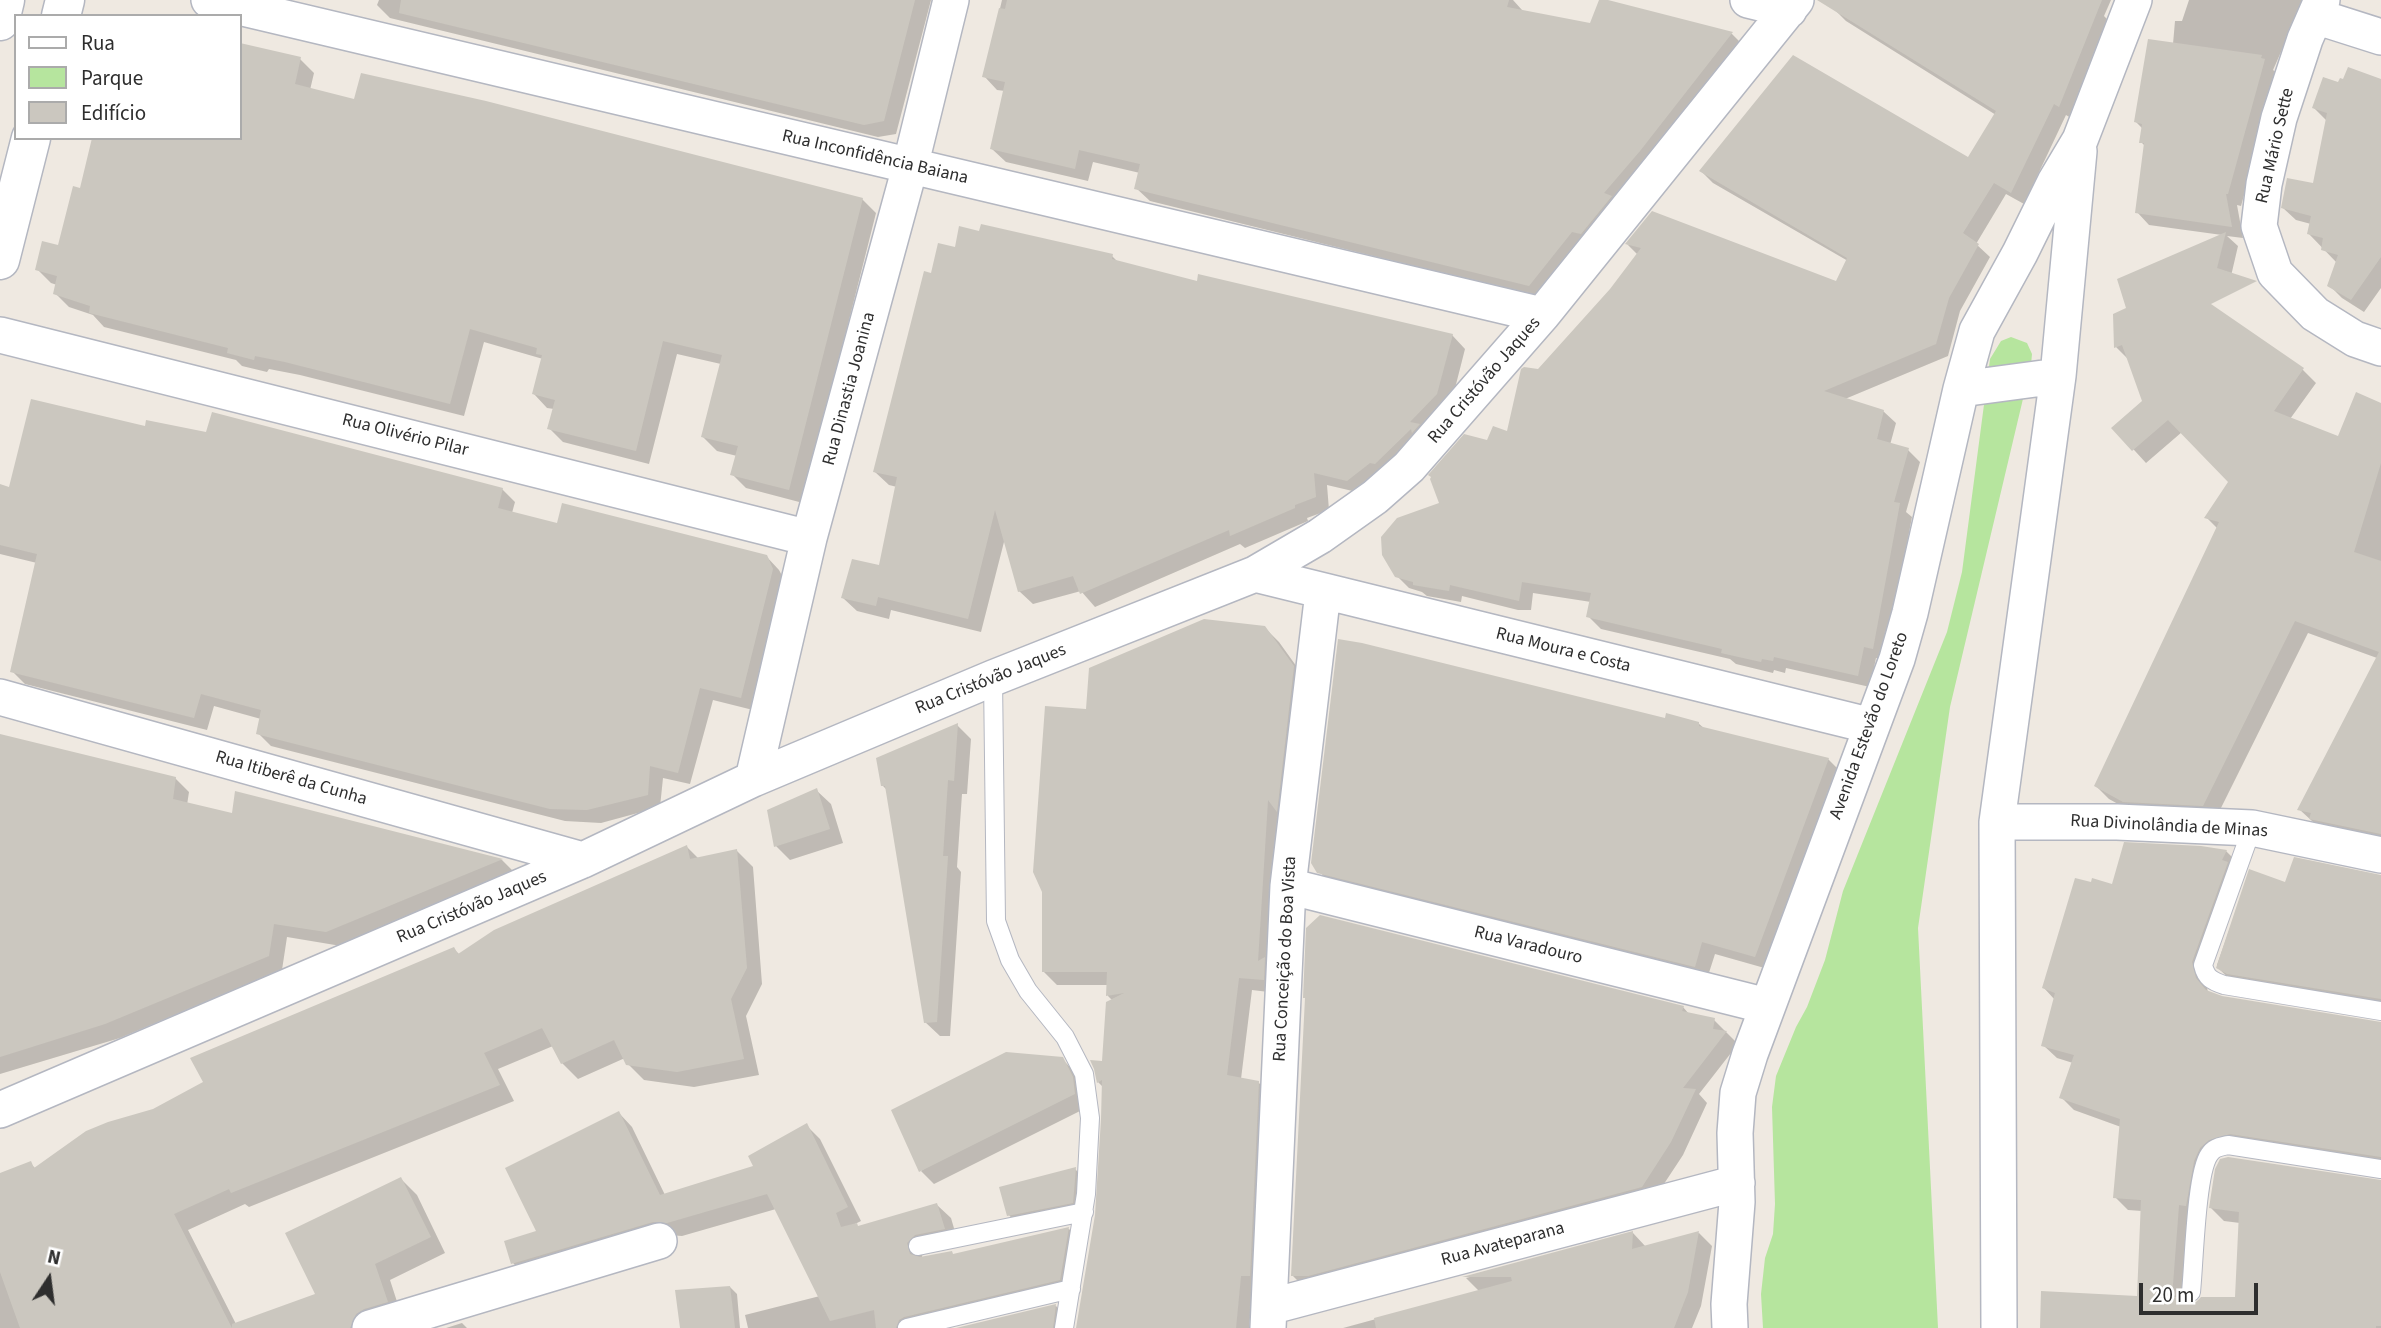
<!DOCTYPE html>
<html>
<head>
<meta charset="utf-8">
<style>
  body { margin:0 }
  #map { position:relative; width:2381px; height:1328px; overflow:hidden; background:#efe9e1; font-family:"Source Sans 3",sans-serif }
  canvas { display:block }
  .legend { position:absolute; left:14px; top:14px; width:228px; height:126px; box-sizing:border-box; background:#fff; border:2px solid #ababab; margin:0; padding:9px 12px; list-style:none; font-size:21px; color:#2e2e2e }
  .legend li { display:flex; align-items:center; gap:14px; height:35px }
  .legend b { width:35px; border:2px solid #ababab }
  .north { position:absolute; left:14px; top:1244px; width:70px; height:70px; -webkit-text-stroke:5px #fff; paint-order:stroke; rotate:13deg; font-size:19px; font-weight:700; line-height:28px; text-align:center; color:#2e2e2e }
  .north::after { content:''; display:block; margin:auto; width:24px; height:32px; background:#2e2e2e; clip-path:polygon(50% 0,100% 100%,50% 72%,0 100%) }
  .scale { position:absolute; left:2139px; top:1283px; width:119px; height:32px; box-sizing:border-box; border:4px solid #2e2e2e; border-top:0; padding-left:9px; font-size:21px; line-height:24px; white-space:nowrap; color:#2e2e2e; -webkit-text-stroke:5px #fff; paint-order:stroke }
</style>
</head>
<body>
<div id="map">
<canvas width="2381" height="1328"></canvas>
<ul class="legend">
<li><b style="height:9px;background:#fff"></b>Rua</li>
<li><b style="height:19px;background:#b6e59e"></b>Parque</li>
<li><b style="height:19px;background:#cbc7bf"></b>Edifício</li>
</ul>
<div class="north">N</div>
<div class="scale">20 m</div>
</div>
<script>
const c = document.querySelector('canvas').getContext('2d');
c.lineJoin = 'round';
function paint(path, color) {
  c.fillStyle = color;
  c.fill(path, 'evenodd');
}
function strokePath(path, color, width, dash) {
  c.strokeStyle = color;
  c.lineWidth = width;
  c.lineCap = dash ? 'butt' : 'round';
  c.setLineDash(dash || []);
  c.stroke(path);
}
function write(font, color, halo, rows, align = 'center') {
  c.font = font + ' "Source Sans 3",sans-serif';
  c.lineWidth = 6;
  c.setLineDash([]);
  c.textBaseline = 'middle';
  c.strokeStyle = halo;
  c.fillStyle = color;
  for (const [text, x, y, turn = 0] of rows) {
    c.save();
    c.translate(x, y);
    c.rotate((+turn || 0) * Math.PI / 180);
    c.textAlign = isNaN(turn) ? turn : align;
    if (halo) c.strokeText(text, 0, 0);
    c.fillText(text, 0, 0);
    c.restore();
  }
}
const green = new Path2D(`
  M2011,337L2027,343L2032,354L2031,365L1950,707L1918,928L1938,1328H1763L1761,1294L1765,1258L1773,1234L1775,1204L1772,1107L1776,1076L1796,1027L1807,1007L1825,960L1843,891L1947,632L1962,572L1990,359L2001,341Z`);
const shadow = new Path2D(`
  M379,0H931L896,134L878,137L390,18L377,5Z
  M1002,0H1513L1522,10V12L1591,25L1601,0L1732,34L1745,47L1543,298L1150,201L1136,188L1140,173L1093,162L1088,181L1006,162L992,149L1005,91L997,90L984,76Z
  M1839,0H2111L2104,16L2110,22L2071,118L2066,115L2024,204L2006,194L1976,244L1990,257L1960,311L1948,356L1845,399L1883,411L1896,423L1890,445L1908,450L1920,462L1906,512L1912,517L1885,661L1876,658L1870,687L1786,668L1785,673L1774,670L1773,673L1736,664L1730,659L1601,629L1588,616L1591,602L1533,593L1531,610H1518L1462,596L1461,602L1427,596L1422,592L1409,588L1396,575L1441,504L1488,442L1508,433L1538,371L1611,291L1638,255L1627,244L1837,283L1848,261L1713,183L1701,171L1969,159L1996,115L1846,21L1834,9Z
  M2189,0H2304L2273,70L2277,73L2270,103L2241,206L2237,205L2243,238L2227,236L2238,246L2228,289L2187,301L2303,370L2316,383L2290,419L2339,439L2381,405V844L2324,832L2300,810L2377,658L2308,633L2216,818L2138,815L2109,799L2096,786L2218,529L2206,517L2230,482L2182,432L2146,463L2114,428L2144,402L2130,361L2116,347L2115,315L2128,309L2222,235L2149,225L2137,212L2145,146L2141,142L2143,129L2136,122L2173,44L2175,21H2182Z
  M240,44L300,59L314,73L310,90L355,101L862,199L876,213L803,503L746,488L732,474L737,456L717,451L703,437L721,364L677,354L649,464L563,442L549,428L554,409L547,408L534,394L543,359L484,342L464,416L300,375L269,369L267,372L242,366L236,360L104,327L93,315L69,307L55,293L57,285L51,283L37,269L59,247L81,190L240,138Z
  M2381,81V288L2364,312L2342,298L2329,285L2337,263L2309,234L2311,224L2296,220L2283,208L2314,185L2327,121L2314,108L2339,84Z
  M956,249L1112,256L1119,263L1198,283L1452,335L1465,349L1450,408L1361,493L1327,485L1329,510L1307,518L1308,521L1245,548L1240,544L1095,607L1081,591L1033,604L1019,591L1005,538L981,632L891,610L889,619L857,611L843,598L880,567L897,487L889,485L875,472L932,275Z
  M146,429L502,489L515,502L512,513L558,525L766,556L779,570L786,583L753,710L713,700L690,784L663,778L660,807L601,823L565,821L271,746L258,733L261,719L214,706L207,730L25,684L12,671L37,563L0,554V486L11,489Z
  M1265,628L1279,642L1307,681L1277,993L1252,990L1241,1079L1258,1082L1272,1096L1249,1328H1077L1099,1195L1103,1087L1098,1082L1103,1063L1113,1001L1108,996V985H1057L1043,971L1088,711Z
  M1667,720L1698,723L1705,729L1828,759L1841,772L1768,969L1715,954L1707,979L1332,885L1319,871Z
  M957,725L971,739L967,794H962L957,867L961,872L950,1036H940L925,1022L888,791L883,786Z
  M0,735L175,778L189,792L187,805L234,815L237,793L502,860L515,873L341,946L287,937L282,970L120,1038L0,1074Z
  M816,790L831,804L843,843L790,860L776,846Z
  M687,847L699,859L737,851L753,867L762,984L746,1016L759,1075L694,1087L644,1080L628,1064L625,1058L578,1079L562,1063L553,1046L498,1069L514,1101L249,1207L245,1204L188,1230L236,1324L318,1295L401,1179L417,1195L445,1253L390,1280L402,1317L374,1328H0V1175L30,1163L36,1169L153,1111L454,949L460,955Z
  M2226,851L2239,864L2204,976L2208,992L2222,998L2381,1023V1168L2222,1152L2211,1164L2192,1217L2185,1302L2190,1305L2237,1298L2240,1223L2224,1221L2211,1208L2381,1181V1328H2042L2139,1298L2142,1211L2128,1210L2115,1197L2121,1127L2074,1110L2061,1097L2073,1063L2057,1058L2043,1045L2055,1000L2044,988L2113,886Z
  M2250,871L2286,884L2381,876V1010L2233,982L2219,969L2217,965Z
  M1683,1007L1689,1014L1714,1020L1738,1044L1699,1094L1707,1103L1683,1155L1654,1199L1304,1287L1292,1275Z
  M1062,1059L1076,1073L1088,1107L934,1184L921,1171Z
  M619,1113L632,1127L665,1195L756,1167L807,1126L820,1139L861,1221L855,1224L859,1228L937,1205L951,1218L958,1242L923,1251L922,1257L954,1255L1069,1229L1082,1242L1074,1293L927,1328H748L745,1315L820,1296L776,1209L682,1236L668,1235L527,1277L513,1263L506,1242L538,1233Z
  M1075,1169L1082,1176L1079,1209L1015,1222L1009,1215Z
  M1633,1233L1646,1247L1699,1233L1712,1246L1701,1306L1692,1328H1343L1479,1291L1466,1278Z
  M730,1287L737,1294L740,1328H682Z
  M1056,1306L1069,1320L1068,1328H964Z
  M462,1323L467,1328H446Z`);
const building = new Path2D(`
  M401,0H915L884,121L864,125L399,13Z
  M1007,0H1509L1507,7L1590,23L1599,0H1608L1733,32L1640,151L1604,193L1612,196L1581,234L1572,232L1529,286L1134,189L1140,164L1079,150L1075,169L990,149L1005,82L982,77L999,8L1005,9Z
  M1817,0H2102L2059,107L2054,104L2011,193L1994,183L1963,233L1979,244L1949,298L1936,344L1824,391L1884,410L1877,439L1909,448L1894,502L1900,503L1873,649L1864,647L1858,676L1774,657L1773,661L1762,659L1761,662L1721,653L1722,649L1586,617L1591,593L1522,582L1519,601L1450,585L1449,591L1413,585V582L1395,577L1382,555L1381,537L1397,518L1439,503L1430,479L1431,477L1428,475L1464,434L1487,440L1493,426L1507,431L1521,369L1524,367L1538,369L1610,289L1641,248L1625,244L1652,211L1836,281L1847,258L1699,171L1793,55L1968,157L1996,111Z
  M2148,39L2262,55L2261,58L2265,59L2228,194H2226L2232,227L2135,213L2144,143H2139L2142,124L2134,122Z
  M240,43L301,57L295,84L354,99L361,73L486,101L863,198L789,490L730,475L738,446L701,437L722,355L663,341L636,451L547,429L555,400L532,394L542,355L536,354L537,348L470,329L450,404L285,362L255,356L254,360L227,353L228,348L89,313L90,306L53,294L57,276L35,270L42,241L58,245L73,186L80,188L92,138H240Z
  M2348,67L2381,79V257L2351,300L2327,286L2338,255L2321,250L2323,238L2307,234L2311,216L2281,208L2287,178L2313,183L2327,113L2312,108L2323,77L2338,82L2340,78L2343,79Z
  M981,224L1113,254L1112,259L1197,281L1198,274L1453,334L1437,394L1410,422L1420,424L1412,433L1411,429L1375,464L1370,463L1347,481L1314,473L1316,497L1295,505V508L1230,536L1229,530L1080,594L1073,576L1018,592L995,510L968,619L878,597L876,606L841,598L852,559L879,565L897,477L873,472L924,271L931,273L938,243L955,247L959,226L979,231Z
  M2226,232L2217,268L2257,281L2211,304L2304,368L2274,411L2338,436L2356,392L2381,403V463L2354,552L2381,561V834L2309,819L2311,813L2297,810L2379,652L2295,621L2203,806L2123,802L2094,786L2219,522L2204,518L2228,482L2168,420L2132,451L2111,428L2142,401L2122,345L2114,348L2113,314L2126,308L2117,279Z
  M31,399L145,426L146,420L206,432L212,412L503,488L498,508L557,523L562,503L767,555L773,569L741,698L700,688L678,773L650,766L648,795L587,810L550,809L256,734L261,710L201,694L194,718L10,672L37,554L0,545V484L9,487Z
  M1204,619L1265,626L1294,666L1277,812L1268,800L1258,961L1265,957L1264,980L1239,978L1227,1075L1259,1081L1250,1276H1241L1236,1328H1076L1095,1215L1101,1119L1102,1080L1097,1083L1094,1069L1090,1060L1102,1061L1106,1002L1124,993L1106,996L1107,972H1042V892L1033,872L1045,706L1086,709L1089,668Z
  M1338,639L1362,643L1665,718L1666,713L1699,722V726L1829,758L1755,957L1702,942L1695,967L1317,873L1311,863Z
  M958,723L954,781L948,780L943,856H948L937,1022L924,1023L885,786H881L876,758Z
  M0,734L176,777L173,799L232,813L235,791L503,859L326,932L274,924L269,956L105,1024L0,1057Z
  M817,788L830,829L774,847L767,810Z
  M2124,842L2201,846L2227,850L2222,860L2228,862L2192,962L2196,978L2206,990L2222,996L2381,1022V1157L2230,1134L2209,1140L2200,1148L2194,1161L2186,1206L2179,1205L2172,1297H2181L2191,1303L2196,1302L2201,1297H2235L2239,1212L2209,1208L2215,1169L2220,1159L2228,1157L2381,1180V1326H2376V1328H2040L2041,1291L2137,1296L2141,1200L2113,1198L2120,1119L2059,1098L2074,1055L2041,1046L2055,993L2042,988L2075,878L2091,882L2092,878L2112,884Z
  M687,845L690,859L737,849L747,968L731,999L744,1059L677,1072L626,1065L614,1040L561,1064L542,1028L484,1053L500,1085L231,1193L229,1189L174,1214L232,1328H20L0,1272V1173L31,1161L34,1168L86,1131L108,1122L153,1109L203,1082L190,1058L454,947L458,954L494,930Z
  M2294,857L2381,875V999L2227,974L2216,968L2249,869L2285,882Z
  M1320,915L1684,1006L1682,1011L1715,1018L1713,1029L1727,1031L1683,1088L1696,1089L1671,1142L1642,1187L1308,1276H1291L1305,998H1303L1306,928Z
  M1006,1052L1063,1057L1073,1077L1075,1094L919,1172L891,1110Z
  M619,1111L660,1195L753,1166L748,1156L807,1123L848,1207L836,1213L841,1227L857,1223L858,1226L937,1203L945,1229L915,1235L907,1243L910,1254L920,1257L952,1251L953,1254L1069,1227L1060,1280L904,1317L899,1320L896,1328H876L874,1310L830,1321L767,1194L667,1223L653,1222L511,1264L504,1241L536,1231L505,1168Z
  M1076,1167L1073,1203L1007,1216L999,1187Z
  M401,1177L431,1237L375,1264L388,1302L364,1309L356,1314L350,1328H232V1324L315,1294L285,1233Z
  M1633,1231L1632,1249L1699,1231L1688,1292L1674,1328H1376L1374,1318L1512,1281L1511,1277H1462Z
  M730,1286L735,1328H680L675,1290Z
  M1056,1304L1053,1328H956Z`);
const service = new Path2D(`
  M993,678L996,921L1010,960L1028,991L1065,1037L1084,1074L1090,1118L1086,1194L1064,1328
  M2252,828L2203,965C2206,978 2212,981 2224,985L2381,1011
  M918,1246L1084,1212
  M2191,1292C2194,1264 2196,1174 2209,1155C2214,1147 2220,1147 2228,1145L2381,1169
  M907,1328L1071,1289`);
const minor = new Path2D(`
  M209,0L1542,315
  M1748,0L1789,10
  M2322,0L2305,39L2279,118L2264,184L2259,226L2275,273L2315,314L2355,339L2381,348
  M2315,16L2381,37
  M0,335L809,538
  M1961,389L2058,376
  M1255,574L1872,726
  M0,697L583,860
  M753,779L809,538L910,167L951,0
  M1997,822H2117L2252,828L2381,855
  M1288,886L1767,1006
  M0,1110L583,860L753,779L993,678L1255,574L1320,536L1375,497L1409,467L1542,315L1796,0
  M1269,1307L1737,1183
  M370,1328L659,1241
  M1268,1328L1288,886L1323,592
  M1730,1328L1729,1304L1737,1202L1735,1133L1738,1093L1750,1054L1897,659L1910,613L1961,389L1977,331L2020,253L2055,182L2080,140L2134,0
  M1999,1328L1997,822L2058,376L2079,151`);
const secondary = new Path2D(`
  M61,16L65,0
  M0,21L5,0
  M0,260L31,138`);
const streetNames = [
  ["Rua Mário Sette",2276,146,-77],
  ["Rua Inconfidência Baiana",875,158,13],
  ["Rua Cristóvão Jaques",1485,381,-49],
  ["Rua Dinastia Joanina",850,389,-75],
  ["Rua Olivério Pilar",405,436,14],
  ["Rua Moura e Costa",1563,651,14],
  ["Rua Cristóvão Jaques",991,680,-22],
  ["Avenida Estevão do Loreto",1870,726,-70],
  ["Rua Itiberê da Cunha",291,779,16],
  ["Rua Divinolândia de Minas",2169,827,3],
  ["Rua Cristóvão Jaques",472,908,-23],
  ["Rua Varadouro",1528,946,14],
  ["Rua Conceição do Boa Vista",1286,959,-87],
  ["Rua Avateparana",1503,1245,-15]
];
paint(green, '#b6e59e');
paint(shadow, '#0003');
paint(building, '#cbc7bf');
strokePath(service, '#b4b7c1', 20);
strokePath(minor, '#b4b7c1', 38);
strokePath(secondary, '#b4b7c1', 41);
strokePath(service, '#fff', 18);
strokePath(minor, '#fff', 35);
strokePath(secondary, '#fff', 38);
write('18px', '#2e2e2e', '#fff', streetNames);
</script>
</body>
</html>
